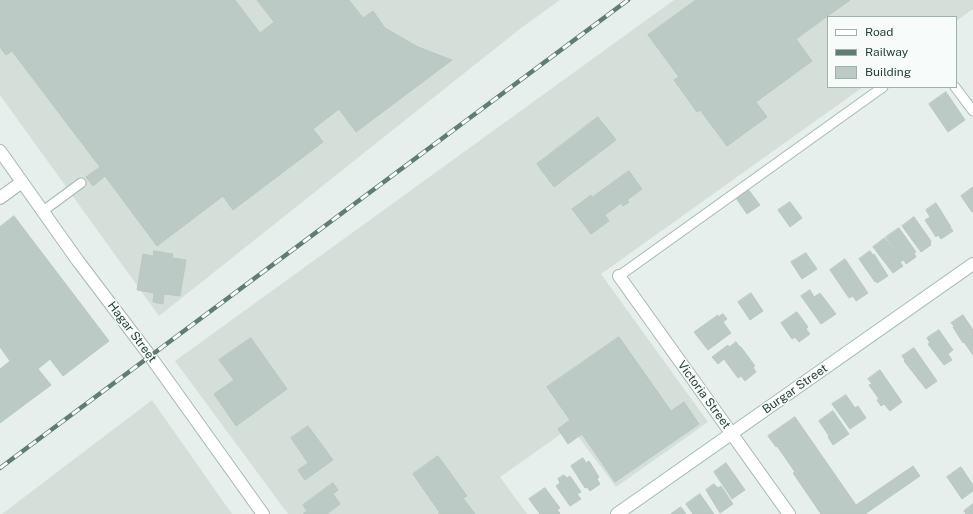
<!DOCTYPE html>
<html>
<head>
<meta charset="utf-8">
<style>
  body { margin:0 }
  #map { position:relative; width:973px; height:514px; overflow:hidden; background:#e6efeb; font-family:"Public Sans",sans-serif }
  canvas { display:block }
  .legend { position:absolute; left:827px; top:16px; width:130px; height:72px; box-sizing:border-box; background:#f7fbf9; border:1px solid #a3b1ad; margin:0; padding:5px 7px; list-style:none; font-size:12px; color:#24423a }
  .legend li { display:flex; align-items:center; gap:8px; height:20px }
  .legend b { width:20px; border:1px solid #a3b1ad }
</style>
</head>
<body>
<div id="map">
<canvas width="973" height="514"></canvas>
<ul class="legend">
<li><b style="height:5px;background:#fff"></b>Road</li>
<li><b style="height:5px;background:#5f7d75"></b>Railway</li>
<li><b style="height:11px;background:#bbcac4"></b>Building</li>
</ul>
</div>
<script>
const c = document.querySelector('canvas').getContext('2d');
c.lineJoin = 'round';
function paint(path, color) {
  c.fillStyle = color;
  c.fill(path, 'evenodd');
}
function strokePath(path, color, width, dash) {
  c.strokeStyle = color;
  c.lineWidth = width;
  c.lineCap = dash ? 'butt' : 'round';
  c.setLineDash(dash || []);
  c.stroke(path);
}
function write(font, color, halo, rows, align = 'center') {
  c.font = font + ' "Public Sans",sans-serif';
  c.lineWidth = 3;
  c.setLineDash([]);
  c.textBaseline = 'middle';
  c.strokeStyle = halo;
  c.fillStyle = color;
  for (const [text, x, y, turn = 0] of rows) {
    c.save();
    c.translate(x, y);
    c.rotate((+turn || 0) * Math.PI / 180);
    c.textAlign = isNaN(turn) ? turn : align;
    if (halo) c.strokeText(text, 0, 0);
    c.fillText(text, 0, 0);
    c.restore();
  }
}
const built = new Path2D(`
  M0,0H560L521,28L159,316L0,95Z
  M674,0H973V9L956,21V17H828V87H863L601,274L708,422L616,487L571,427L500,477L527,514H288L175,361Z
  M152,400L232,514H2Z`);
const building = new Path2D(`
  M0,0H235L260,33L274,22L257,0H349L363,18L373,11L385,28L418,47L452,60L356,132L339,109L313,129L323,142L233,210L223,196L157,246L105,176L93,186L86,177L100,167L12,51L6,55L0,47Z
  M696,0H850L796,39L812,61L756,102L767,117L727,146L700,110L697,112L674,80L679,77L648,35Z
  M946,92L965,120L948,132L929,104Z
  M598,117L616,140L554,187L537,164Z
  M629,171L642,189L627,200L629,202L623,206L621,203L605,215L609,221L591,234L572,209L591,195L592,197Z
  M973,187V211L972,212L961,196Z
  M748,189L760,205L747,214L736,198Z
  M790,202L802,218L790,227L778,210Z
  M936,203L951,227H950L953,231L941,239L938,235L936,237L925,220L930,217L926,210Z
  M14,216L109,341L63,376L50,359L38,369L51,385L0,423V369L10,361L0,347V227Z
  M914,217L931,241L930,243L931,245L921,252L902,226Z
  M899,228L916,252L914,253L916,257L906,264L904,260L902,261L886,237Z
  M885,238L902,261L900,262L903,266L893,273L873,247Z
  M154,251L173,254L172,258L186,260L180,296L164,294L163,304L153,302L154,293L137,290L143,254L153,256Z
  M870,251L873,255L874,254L888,276L877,283L876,281L875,282L859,259Z
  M806,253L817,269L802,279L791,262Z
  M845,259L868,293L856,301L853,296L849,298L830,270Z
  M810,290L814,297L820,293L836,314L821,324L801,296Z
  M751,293L763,311L750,320L738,302Z
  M797,312L808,327L806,329L810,334L799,342L795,337L792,339L781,323Z
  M723,314L727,319L723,322L731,333L708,350L694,332L718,315V317Z
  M963,315L973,330V355L964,342L963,343L953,327L954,326L951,323Z
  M939,330L953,350L948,354L952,360L944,365L928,344L930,343L927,338Z
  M619,337L671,411L684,402L699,424L615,482L582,434L568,444L558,429L570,420L547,387Z
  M251,338L287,389L236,426L214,394L234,380L219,360Z
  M736,342L740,347H741L755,366L753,367L756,372L745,381L741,376L738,378L724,359L718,364L712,357L728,345L729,347Z
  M914,348L937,381L926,389L904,361L905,360L902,356Z
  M880,370L902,402L890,411L884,404L881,406L877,400L879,399L869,385L872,384L868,379Z
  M846,395L855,408L858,406L866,418L850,429L832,404Z
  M833,411L849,434L833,445L828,437L829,436L819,421Z
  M795,417L856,505L913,466L920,476L865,514H821L793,473L795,472L777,446L776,447L768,436Z
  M308,426L333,460L305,480L298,470L308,463L291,438Z
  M438,456L467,496L463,498L475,514H438L440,513L413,474Z
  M583,458L586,463L589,461L599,477L597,479L600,484L590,491L587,487L585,488L571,466Z
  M726,463L745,490L732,499L714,472Z
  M961,467L973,485V491L962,499L947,477Z
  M564,475L567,478L570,476L581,492L577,494L581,499L570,506L556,486L560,483L558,479Z
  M333,483L338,490L333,494L340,504L327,514H303L307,511L303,505Z
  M714,484L718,488L721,486L733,504L720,513L706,490Z
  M545,488L560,508L557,510L560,513L559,514H540L529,499Z
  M700,494L714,514H693L686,504Z
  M973,504V514H966L964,511Z
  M681,507L686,514H671Z`);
const lane = new Path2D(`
  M955,87L973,111
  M43,211L81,183
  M619,276L883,87`);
const street = new Path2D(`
  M0,151L78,261L150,356L263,514
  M0,198L22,182
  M619,276L789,514`);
const secondary = new Path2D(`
  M617,514L973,264`);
const rail = new Path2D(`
  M0,468L628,0`);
const streetNames = [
  ["Hagar Street",132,332,53],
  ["Burgar Street",795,389,-35],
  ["Victoria Street",704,395,54]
];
paint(built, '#d4dfda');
paint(building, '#bbcac4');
strokePath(building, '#b8c9c2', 1);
strokePath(lane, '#a8b8b2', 11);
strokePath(street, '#a8b8b2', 14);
strokePath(secondary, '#a4bbb3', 14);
strokePath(lane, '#fff', 9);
strokePath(street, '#fff', 12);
strokePath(secondary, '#fff', 12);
strokePath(rail, '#5f7d75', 4.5);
strokePath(rail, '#f7fbf9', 3, [9]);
write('12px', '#24423a', '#f7fbf9', streetNames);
</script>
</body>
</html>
